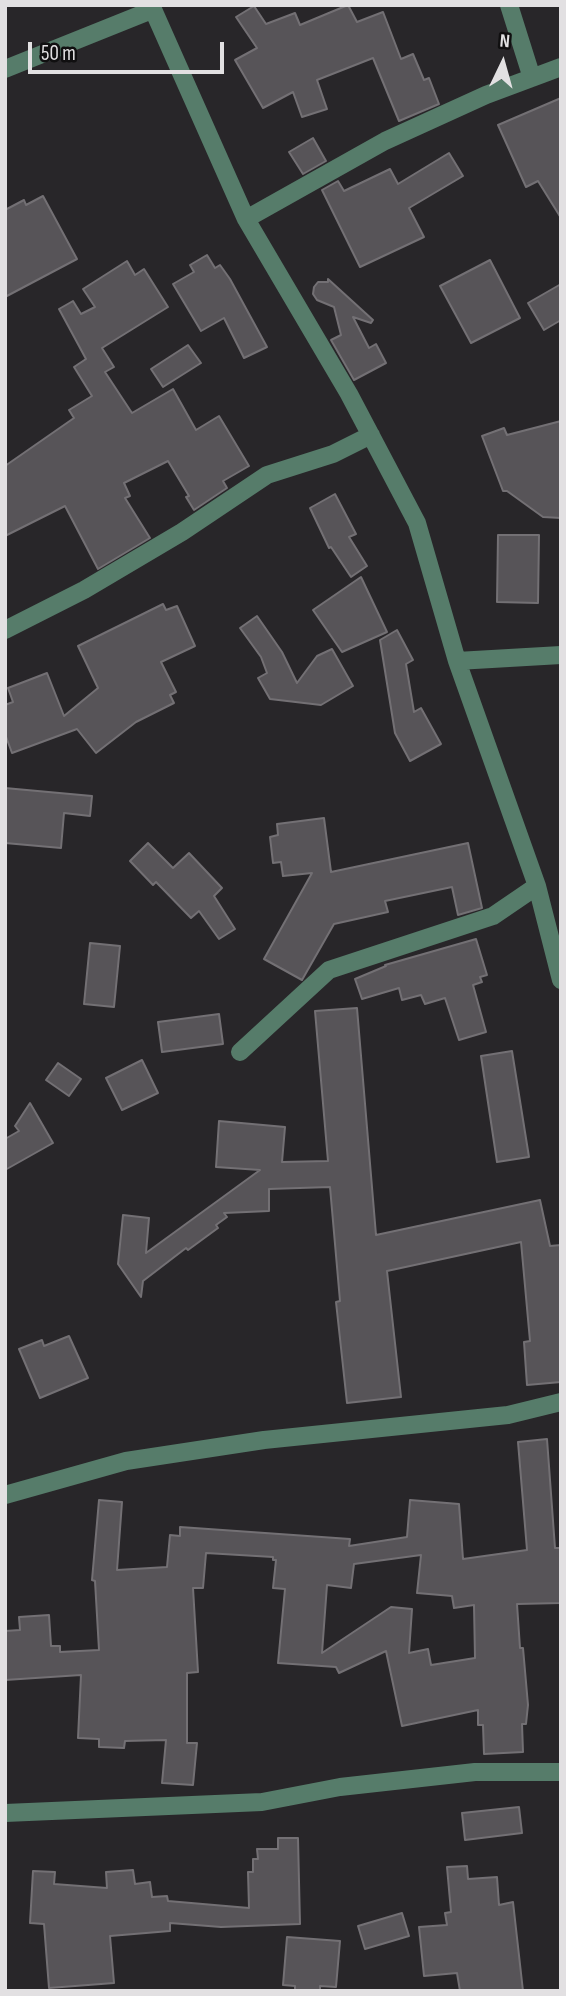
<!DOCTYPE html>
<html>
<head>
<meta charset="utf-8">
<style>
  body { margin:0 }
  #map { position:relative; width:566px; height:1996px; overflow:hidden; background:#282629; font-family:"Sofia Sans Condensed",sans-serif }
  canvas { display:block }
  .frame { position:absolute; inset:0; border:7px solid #e2e0e2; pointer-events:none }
  .north { position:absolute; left:468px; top:28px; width:70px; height:70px; -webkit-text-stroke:5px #100f10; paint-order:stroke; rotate:5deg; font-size:19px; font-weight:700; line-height:28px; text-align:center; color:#e2e0e2 }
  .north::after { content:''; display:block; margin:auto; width:24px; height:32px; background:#e2e0e2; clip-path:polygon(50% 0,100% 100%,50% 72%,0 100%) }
  .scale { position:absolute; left:28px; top:42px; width:196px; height:32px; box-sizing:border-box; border:4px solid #e2e0e2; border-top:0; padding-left:9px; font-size:21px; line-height:24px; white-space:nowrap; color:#e2e0e2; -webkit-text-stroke:5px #100f10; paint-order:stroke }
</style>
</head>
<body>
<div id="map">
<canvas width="566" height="1996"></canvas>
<div class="frame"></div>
<div class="north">N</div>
<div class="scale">50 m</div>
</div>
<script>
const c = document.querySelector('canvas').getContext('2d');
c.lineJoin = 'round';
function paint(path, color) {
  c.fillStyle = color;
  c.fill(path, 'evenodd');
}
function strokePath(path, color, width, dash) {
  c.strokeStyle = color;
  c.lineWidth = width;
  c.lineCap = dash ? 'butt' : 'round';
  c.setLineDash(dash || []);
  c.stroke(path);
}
const building = new Path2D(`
  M348,5L357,22L383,12L401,59L413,54L424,80L429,78L439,104L399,121L373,58L317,80L327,109L302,117L293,92L263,108L235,60L257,48L236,17L254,6L266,24L295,13L300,25Z
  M561,98V218L538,181L526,187L498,125Z
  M313,138L326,161L303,174L289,152Z
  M449,153L463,176L409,208L424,237L360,267L322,190L338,181L344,191L390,169L398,184Z
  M43,196L77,259L5,297V210L24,200L26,205Z
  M207,255L215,268L220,265L230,279L267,347L244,358L224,318L201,331L173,284L194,272L190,265Z
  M490,260L520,318L471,343L440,286Z
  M127,261L135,275L144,269L168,307L102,348L114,367L105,372L132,413L173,389L196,430L219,416L249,466L223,481L227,488L194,510L186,497L189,496L168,461L124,483L130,496L125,498L150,538L98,569L65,506L5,536V466L74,418L69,410L92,396L74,367L86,359L59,309L73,301L81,314L95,307L83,289Z
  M328,279L373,320L371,323L353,317L369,348L376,344L386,363L354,380L331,340L341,335L334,307L317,300L313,294L314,287L318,282H328Z
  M561,284V320L544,330L528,303Z
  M188,345L201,363L163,387L151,369Z
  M561,421V518L543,517L507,491H503L482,436L504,428L507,435Z
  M335,494L356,534L349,537L367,566L351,577L331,547L329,548L310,508Z
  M498,535H539L538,603L497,602Z
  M361,577L387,632L342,652L313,610Z
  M163,604L166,610L177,606L195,646L161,662L176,692L170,695L174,703L136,722L96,753L77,729L12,753L5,734V705L13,702L8,688L47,673L64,716L98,688L78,646Z
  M257,616L282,652L297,683L317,656L332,649L353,686L321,705L270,699L258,678L267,673L261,657L240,628Z
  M397,630L413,660L406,664L414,712L421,708L441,744L410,761L395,733L380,640Z
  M5,788L92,796L90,816L64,813L61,848L5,843Z
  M324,818L331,872L468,843L482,908L458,915L452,887L385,901L388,912L334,924L302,980L264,959L312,873L283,876L281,862L273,863L270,837L278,835L277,824Z
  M148,843L173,868L189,853L222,888L214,896L235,929L219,939L199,911L191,918L156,882L153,885L130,861Z
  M476,939L487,975L480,977L482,982L473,985L486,1032L459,1040L445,998L425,1004L421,995L402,1000L399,988L362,999L355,979L386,966L385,965Z
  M90,943L120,946L114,1007L84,1004Z
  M357,1008L376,1235L540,1200L550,1246L561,1245V1382L527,1385L524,1342L530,1341L521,1242L387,1271L401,1397L347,1403L336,1302L340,1301L330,1187L269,1189V1211L224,1213L227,1217L216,1225L218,1228L188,1250L186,1248L143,1281L141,1297L118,1264L123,1215L149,1218L146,1253L260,1170L216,1167L219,1121L285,1127L282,1162L328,1161L315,1011Z
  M219,1014L223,1044L162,1052L158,1022Z
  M512,1051L529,1157L497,1162L481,1056Z
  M142,1060L158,1093L122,1110L106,1078Z
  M58,1063L81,1079L69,1096L46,1080Z
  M30,1103L53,1143L5,1170V1139L19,1131L15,1126Z
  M69,1336L88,1378L40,1398L19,1349L42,1340L44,1346Z
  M547,1439L555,1548H561V1603L517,1604L520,1648H523L528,1705L526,1724H522L523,1752L484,1754L483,1725H478V1710L402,1726L386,1651L339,1673L336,1667L278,1663L285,1589L273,1588L276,1560H273V1557L206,1553L203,1588H193L198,1672L187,1673V1743H197L193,1785L162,1783L166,1740L125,1741L124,1748L99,1747V1739L78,1738L81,1675L5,1680V1631L20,1630L19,1617L49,1615L51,1646H60V1652L99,1650L95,1581L92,1580L99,1500L122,1502L117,1570L167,1567L170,1535L180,1536V1527L350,1539L349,1546L407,1537L410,1500L459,1504L463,1559L527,1550L518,1442ZM421,1555L417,1593L452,1596L454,1608L474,1605L475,1658L431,1665L428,1649L409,1653L412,1609L391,1607L322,1653L327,1585L351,1588L354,1564Z
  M519,1807L522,1833L465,1840L462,1813Z
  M278,1838H298L300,1924L221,1927L170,1923V1931L110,1936L114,1983L49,1988L44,1924L30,1923L33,1871L55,1872L54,1884L107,1888L106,1872L133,1870L135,1884L150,1882L152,1897L167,1896L168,1901L249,1908L248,1872H253V1859H258L257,1849H278Z
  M467,1866L468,1879L497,1877L499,1905L513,1902L523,1991H460L457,1973L424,1976L419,1927L447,1925L445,1913L451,1912L447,1867Z
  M402,1913L409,1936L365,1949L358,1926Z
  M287,1937L340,1941L336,1987L320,1986V1991H295V1986L283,1985Z`);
const minor = new Path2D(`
  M151,5L246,219L349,394L417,523L457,661L537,886L561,980
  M509,5L532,78
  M5,69L152,10
  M246,219L385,141L486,95L561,67
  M5,630L84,590L182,532L267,475L333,454L371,435
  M457,661L561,655
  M240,1052L329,970L493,916L537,886
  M5,1495L126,1461L264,1440L508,1415L561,1402
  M5,1813L262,1802L340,1787L475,1772H561`);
paint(building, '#575458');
strokePath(building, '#737074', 2);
strokePath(minor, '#567c6a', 18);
</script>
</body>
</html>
